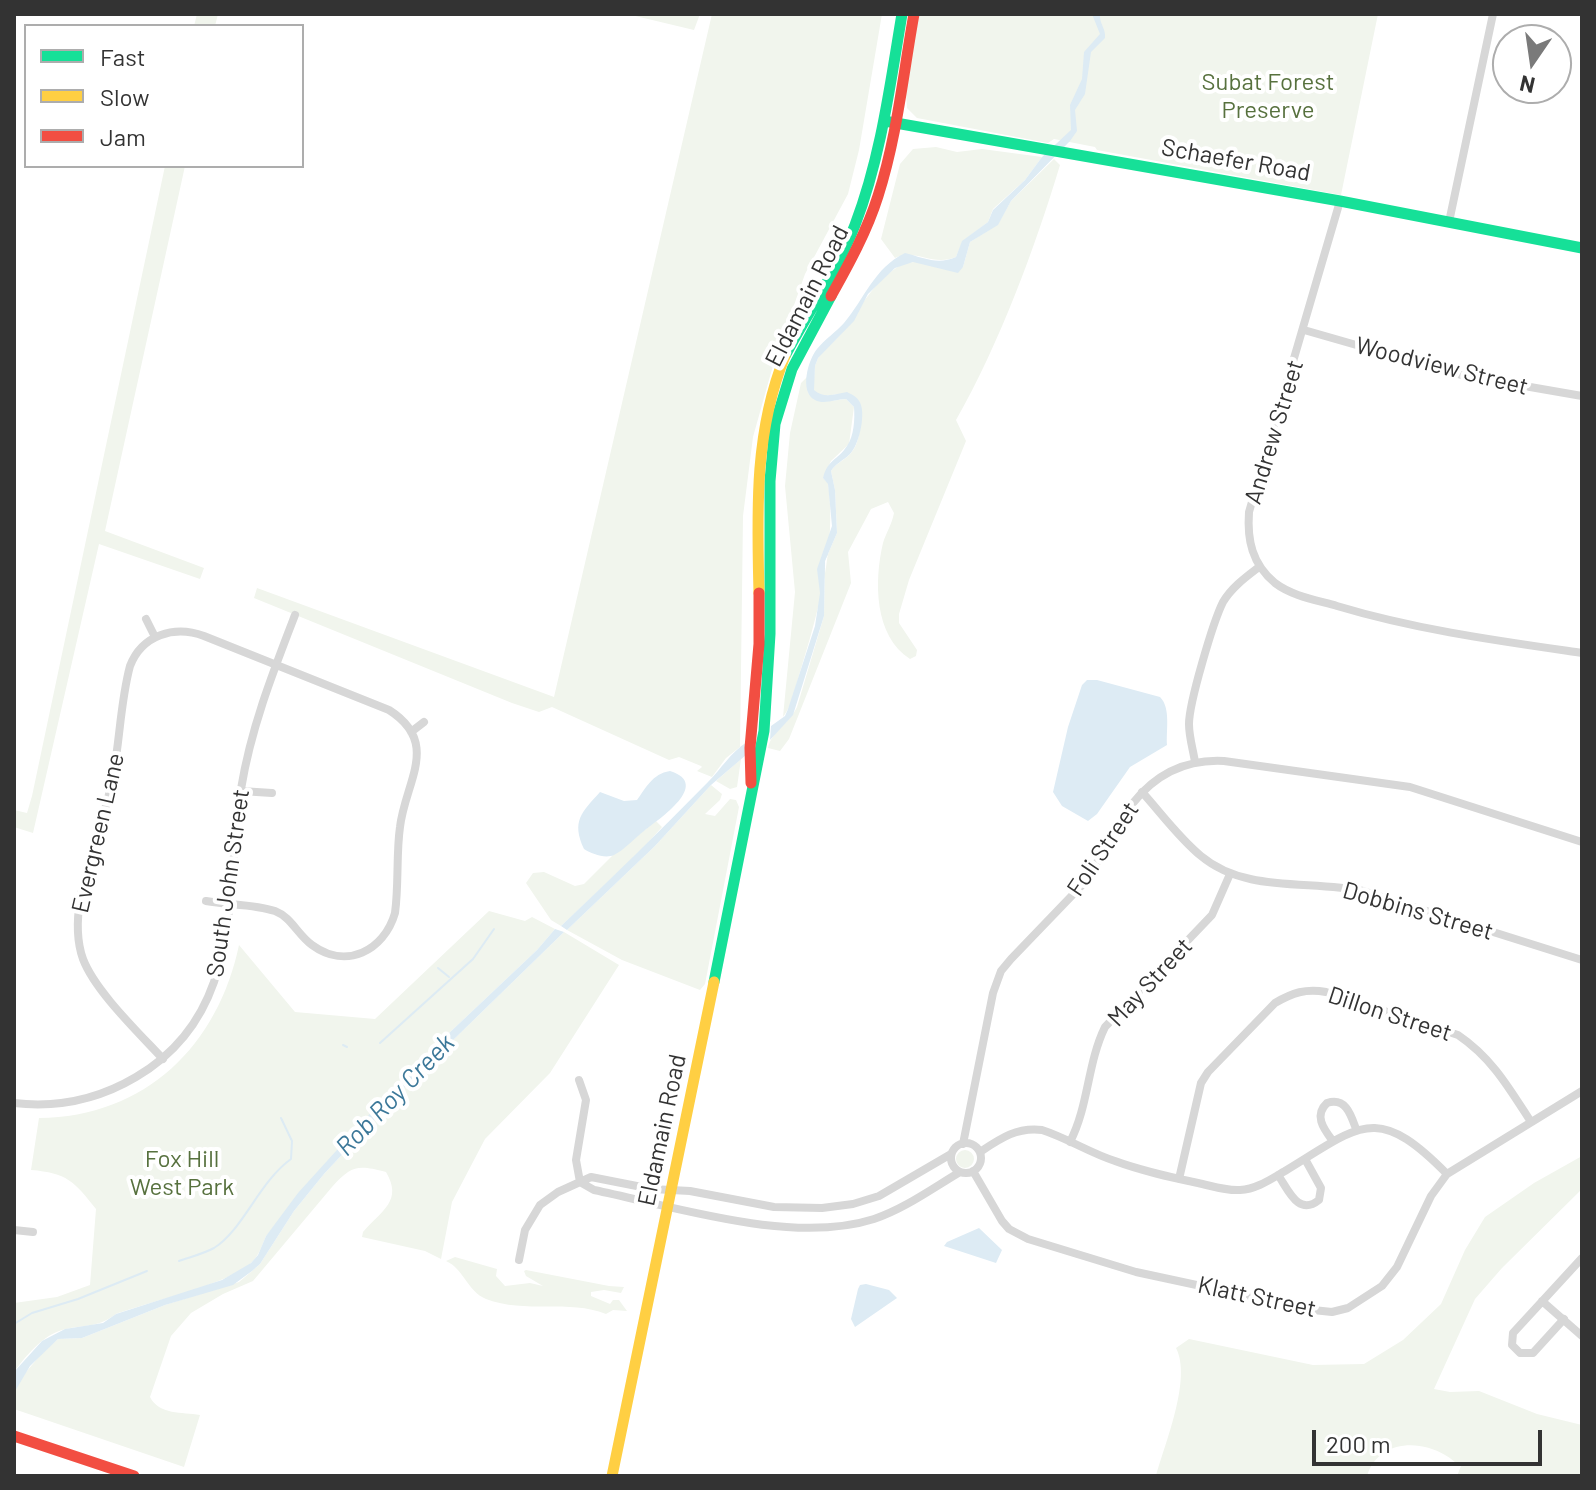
<!DOCTYPE html>
<html>
<head>
<meta charset="utf-8">
<style>
  body { margin:0 }
  #map { position:relative; width:1596px; height:1490px; overflow:hidden; background:#fff; font-family:Barlow,sans-serif }
  canvas { display:block }
  .frame { position:absolute; inset:0; border:16px solid #333; pointer-events:none }
  .legend { position:absolute; left:24px; top:24px; width:280px; height:144px; box-sizing:border-box; background:#fff; border:2px solid #adadad; margin:0; padding:10px 14px; list-style:none; font-size:24px; color:#333 }
  .legend li { display:flex; align-items:center; gap:16px; height:40px }
  .legend b { width:40px; border:2px solid #adadad }
  .north { position:absolute; left:1492px; top:24px; width:80px; height:80px; box-sizing:border-box; background:#fff; border:2px solid #adadad; border-radius:50%; rotate:193deg; font-size:22px; font-weight:700; line-height:32px; text-align:center; color:#333 }
  .north::after { content:''; display:block; margin:auto; width:28px; height:36px; background:#7a7a7a; clip-path:polygon(50% 0,100% 100%,50% 72%,0 100%) }
  .scale { position:absolute; left:1312px; top:1430px; width:230px; height:36px; box-sizing:border-box; border:4px solid #333; border-top:0; padding-left:10px; font-size:24px; line-height:28px; white-space:nowrap; color:#333; -webkit-text-stroke:6px #fff; paint-order:stroke }
</style>
</head>
<body>
<div id="map">
<canvas width="1596" height="1490"></canvas>
<div class="frame"></div>
<ul class="legend">
<li><b style="height:10px;background:#16e098"></b>Fast</li>
<li><b style="height:10px;background:#ffcf43"></b>Slow</li>
<li><b style="height:10px;background:#f24e42"></b>Jam</li>
</ul>
<div class="north">N</div>
<div class="scale">200 m</div>
</div>
<script>
const c = document.querySelector('canvas').getContext('2d');
c.lineJoin = 'round';
function paint(path, color) {
  c.fillStyle = color;
  c.fill(path, 'evenodd');
}
function strokePath(path, color, width, dash) {
  c.strokeStyle = color;
  c.lineWidth = width;
  c.lineCap = dash ? 'butt' : 'round';
  c.setLineDash(dash || []);
  c.stroke(path);
}
function write(font, color, halo, rows, align = 'center') {
  c.font = font + ' Barlow,sans-serif';
  c.lineWidth = 8;
  c.setLineDash([]);
  c.textBaseline = 'middle';
  c.strokeStyle = halo;
  c.fillStyle = color;
  for (const [text, x, y, turn = 0] of rows) {
    c.save();
    c.translate(x, y);
    c.rotate((+turn || 0) * Math.PI / 180);
    c.textAlign = isNaN(turn) ? turn : align;
    if (halo) c.strokeText(text, 0, 0);
    c.fillText(text, 0, 0);
    c.restore();
  }
}
const green = new Path2D(`
  M197,14H218L215,26H194Z
  M627,14H700L694,30Z
  M712,14H882L859,150L848,194L805,274L774,362L753,437L743,516L740,747L726,758L712,777L697,771L702,767L701,766L679,757L669,760L552,707L539,712L512,703L254,598L257,588L554,697Z
  M919,14H1378L1341,195L1097,150L1095,147L1054,139L1048,143L917,118L907,108L906,93Z
  M936,147L957,152L982,149L1042,157L1025,180L993,209L988,222L963,241L956,257C932,267 916,248 895,258L881,239L900,164L913,149Z
  M1054,159L1060,165C1035,248 999,345 956,420L966,441L909,580L899,614V623L917,650L916,656L910,659C874,636 874,581 883,543C886,533 892,524 894,513L888,502L871,509L848,552L851,583L789,739L780,751L768,748C771,732 790,722 797,707L824,616L825,561L837,533L835,490L831,471C836,463 845,460 851,453C861,442 861,420 861,406L837,394C827,396 821,397 813,390L815,366L818,358C824,349 833,343 840,335C857,314 883,263 914,262C932,262 940,274 963,267L970,242L998,224L1011,201Z
  M165,166H185L105,531L204,568L200,579L99,544L33,833L14,827V810L27,813L32,796Z
  M807,377L808,393L830,401L846,399L854,407L849,444L831,461L823,478L828,483C837,544 818,614 800,672C795,688 793,704 783,717L795,592L785,486L790,433L801,383Z
  M741,759L737,787L730,789L716,781Z
  M711,785L722,794L720,800L705,814L715,816L730,799L736,800L739,807L705,984L700,990L622,960L567,930L655,846Z
  M656,821L662,827L637,855L561,926L551,920L526,883L533,873L544,872L575,886L584,884L613,855Z
  M489,911L525,921L532,917L555,929L537,950L411,1069L266,1236C262,1245 259,1256 251,1263C229,1284 148,1302 116,1314C96,1329 84,1324 62,1330C43,1335 25,1357 14,1372V1303L57,1297L90,1285L96,1209C74,1181 67,1173 31,1170L39,1118C146,1117 218,1045 239,945L295,1012L375,1019Z
  M564,932L619,965L550,1073L485,1139L452,1202L441,1259L425,1251L362,1237L363,1232C382,1210 403,1201 386,1172C358,1165 352,1165 332,1187L253,1281L223,1294L191,1313L171,1336L150,1397C159,1415 182,1412 200,1415L184,1467L14,1409V1393L21,1378L42,1353L58,1339L82,1338L165,1305L239,1282L252,1271L260,1264L294,1211L324,1174L407,1085Z
  M956 1159a9 9 0 1 1 18 0a9 9 0 1 1-18 0Z
  M1582,1156V1189L1502,1268L1475,1299L1434,1389L1450,1392L1479,1391L1537,1414L1582,1425V1476H1457L1461,1466C1455,1463 1451,1458 1445,1455C1417,1438 1377,1442 1367,1476H1156C1165,1443 1192,1379 1176,1348L1189,1339L1313,1365L1364,1364L1403,1340L1441,1304L1465,1250L1485,1217L1534,1183Z
  M455,1257L497,1269L496,1276L505,1286L530,1283L543,1286L526,1276L524,1271L526,1270L609,1286L624,1287L621,1293L604,1290L591,1292V1296L610,1304L613,1300H619L627,1311L613,1310L606,1314C569,1299 525,1314 486,1299C467,1291 464,1269 446,1261Z`);
const water = new Path2D(`
  M1092,14H1100C1099,24 1106,28 1105,38L1091,52L1085,94L1075,110L1077,131L1070,141L1011,201L998,225L970,242L963,267L958,273L913,262L895,268L868,294L854,321L818,358L815,366L814,390C824,399 835,394 847,392C853,395 859,398 861,405C865,417 859,445 850,454C843,461 836,463 831,471L835,490L837,533L825,561L824,616L793,715L770,740L771,726L785,716L788,709L815,626L820,593L817,569L832,526L828,484L823,478C828,459 837,461 847,446C854,436 855,419 854,407L846,399C836,399 824,405 815,400C799,392 808,360 817,349C825,339 836,332 844,323C865,298 874,268 905,253C924,258 938,265 956,257L962,241L988,222L993,210L1025,180L1042,157L1071,130L1070,105L1082,79L1084,52L1100,34Z
  M1087,680H1097L1160,697C1171,708 1166,730 1167,745L1130,767L1097,814L1088,821L1062,806L1053,792L1068,727L1082,685Z
  M747,742L746,755L711,785L655,846L567,930L561,926C611,879 660,831 708,782C722,768 730,753 747,742Z
  M670,771C712,784 659,819 644,831C635,838 624,850 614,855C605,859 592,854 584,849C571,821 582,812 600,792L624,801L637,800C646,788 652,774 670,771Z
  M555,929L564,932L407,1085L324,1174L294,1211L260,1264L252,1271L233,1285L165,1305L82,1338L58,1339L30,1366L14,1393V1372L42,1341L65,1329L103,1323L116,1314L222,1280L251,1263L258,1255L266,1236L298,1193L346,1140L411,1069L537,950Z
  M979,1228L1002,1250L996,1263L944,1246L947,1242Z
  M866,1284L889,1290L897,1298L855,1327L851,1319L858,1289L860,1285Z`);
const stream = new Path2D(`
  M438,968L449,977
  M380,1043L473,959L494,929
  M343,1045L347,1047
  M179,1261C190,1257 203,1254 214,1248C243,1230 259,1182 291,1159L292,1141L281,1118
  M14,1324L32,1313L78,1299L147,1271`);
const street = new Path2D(`
  M1340,201L1249,512C1247,540 1252,564 1275,583C1292,596 1316,600 1337,606C1417,630 1499,641 1582,653
  M1449,222L1493,14
  M1304,330L1461,375L1582,396
  M146,619L155,637
  M411,732L424,722
  M1195,762C1193,749 1189,737 1189,724C1189,703 1213,622 1223,602C1232,587 1246,577 1259,567
  M241,791L272,793
  M1142,792C1161,813 1179,838 1201,856C1245,893 1309,880 1363,891L1582,960
  M163,1059C139,1033 95,991 83,959C64,906 102,835 112,781C120,743 120,703 130,666C142,635 174,625 204,636L389,710C441,743 405,782 400,827C396,855 399,884 395,913C384,951 346,970 312,945C298,935 291,917 275,911C254,904 228,905 206,901
  M579,1080L586,1100L576,1160L580,1182
  M14,1103C57,1108 99,1099 136,1077C245,1013 224,895 241,789C251,728 273,672 295,615
  M1332,1140C1323,1128 1314,1115 1327,1103C1346,1097 1351,1115 1356,1129
  M1070,1142C1089,1105 1087,1064 1105,1027L1212,915L1230,874
  M951 1158a15 15 0 1 1 30 0a15 15 0 1 1-30 0Z
  M963,1144L993,993L1001,971L1011,959L1085,882L1133,803C1156,774 1186,759 1224,761L1410,787L1582,842
  M980,1152C1001,1138 1017,1127 1042,1130C1067,1138 1090,1153 1115,1161C1142,1171 1170,1177 1198,1183C1212,1186 1226,1191 1240,1190C1257,1189 1271,1179 1285,1171C1361,1125 1376,1102 1447,1174
  M973,1171L1002,1221L1009,1229L1028,1239L1136,1272L1313,1310L1332,1312L1348,1308L1382,1286L1397,1267L1431,1196L1447,1174L1582,1091
  M1278,1175C1288,1189 1298,1217 1319,1200L1321,1188L1305,1159
  M1179,1179L1201,1083L1208,1072L1275,1003C1292,993 1306,988 1326,992L1458,1035C1492,1058 1509,1088 1531,1122
  M580,1182L594,1190C676,1207 793,1245 874,1219C904,1209 933,1188 960,1172
  M14,1230L33,1232
  M519,1260L525,1230L540,1205L558,1192L591,1177L652,1189L690,1191L774,1207L822,1208L853,1204L879,1196L951,1154
  M1542,1301L1582,1336
  M1564,1319L1533,1353H1520L1512,1345L1513,1333L1582,1258`);
const fast = new Path2D(`
  M890,122L1340,201L1582,248
  M785,356C808,312 837,271 855,225C881,157 890,85 902,14
  M714,982L764,731L770,634V481L775,424L792,369L831,296`);
const slow = new Path2D(`
  M759,593C757,512 754,432 785,356
  M612,1476L714,982`);
const jam = new Path2D(`
  M831,296C849,264 867,231 878,196C897,137 903,75 914,14
  M751,783L750,748L759,644V593
  M14,1436L134,1476`);
const parkNames = [
  ["Subat Forest",1268,82],
  ["Preserve",1268,110],
  ["Fox Hill",182,1159],
  ["West Park",182,1187]
];
const streetNames = [
  ["Schaefer Road",1236,160,10],
  ["Eldamain Road",807,296,-63],
  ["Woodview Street",1442,366,14],
  ["Andrew Street",1274,432,-73],
  ["Evergreen Lane",98,833,-77],
  ["Foli Street",1103,849,-56],
  ["South John Street",228,883,-82],
  ["Dobbins Street",1418,911,16],
  ["May Street",1150,982,-47],
  ["Dillon Street",1390,1014,18],
  ["Eldamain Road",662,1130,-78],
  ["Klatt Street",1257,1297,12]
];
const waterNames = [
  ["Rob Roy Creek",395,1095,-46]
];
paint(green, '#f1f5ed');
paint(water, '#ddebf4');
strokePath(stream, '#ddebf4', 2);
strokePath(street, '#d7d7d7', 8);
strokePath(fast, '#16e098', 11);
strokePath(slow, '#ffcf43', 11);
strokePath(jam, '#f24e42', 11);
write('24px', '#57713e', '#fff', parkNames);
write('24px', '#333', '#fff', streetNames);
write('italic 26px', '#3c7899', '#fff', waterNames);
</script>
</body>
</html>
